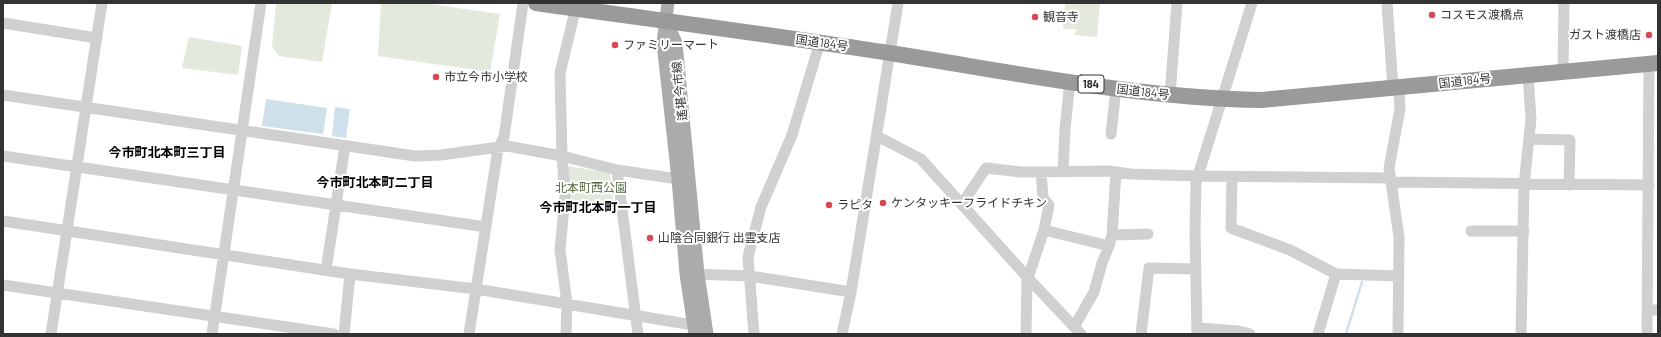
<!DOCTYPE html>
<html>
<head>
<meta charset="utf-8">
<style>
  body { margin:0 }
  #map { position:relative; width:1661px; height:337px; overflow:hidden; background:#fff; font-family:Barlow,sans-serif }
  canvas { display:block }
  .frame { position:absolute; inset:0; border:4px solid #333; pointer-events:none }
</style>
</head>
<body>
<div id="map">
<canvas width="1661" height="337"></canvas>
<div class="frame"></div>
</div>
<script>
const c = document.querySelector('canvas').getContext('2d');
c.lineJoin = 'round';
function paint(path, color) {
  c.fillStyle = color;
  c.fill(path, 'evenodd');
}
function strokePath(path, color, width, dash) {
  c.strokeStyle = color;
  c.lineWidth = width;
  c.lineCap = dash ? 'butt' : 'round';
  c.setLineDash(dash || []);
  c.stroke(path);
}
function write(font, color, halo, rows, align = 'center') {
  c.font = font + ' Barlow,"Noto Sans JP",sans-serif';
  c.lineWidth = 4;
  c.setLineDash([]);
  c.textBaseline = 'middle';
  c.strokeStyle = halo;
  c.fillStyle = color;
  for (const [text, x, y, turn = 0] of rows) {
    c.save();
    c.translate(x, y);
    c.rotate((+turn || 0) * Math.PI / 180);
    c.textAlign = isNaN(turn) ? turn : align;
    if (halo) c.strokeText(text, 0, 0);
    c.fillText(text, 0, 0);
    c.restore();
  }
}
const green = new Path2D(`
  M276,3H332L322,62L279,56L272,47Z
  M381,3H423L500,14L490,72L378,56Z
  M1065,3H1100L1097,37L1075,35L1076,29H1063Z
  M189,37L242,46L238,75L182,68Z
  M567,166L610,173L614,208L570,202Z`);
const water = new Path2D(`
  M266,99L327,108L323,134L262,126Z
  M335,107L350,109L346,138L332,136Z`);
const stream = new Path2D(`
  M1346,334L1362,282`);
const minor = new Path2D(`
  M1387,3L1393,88L1399,94L1400,109L1389,168L1399,237L1398,334
  M3,23L97,38
  M1563,71L1564,3
  M3,95L415,156L441,155L507,146L562,156L617,170L678,179L687,178
  M1170,95L1177,3
  M1111,134L1116,88
  M877,136L921,159L1028,278L1081,334
  M1529,139L1570,140L1569,185
  M3,156L486,227
  M617,170L638,334
  M1063,171L1065,129L1070,81
  M1232,177L1231,228L1290,250L1336,274L1399,276
  M1391,182L1649,185
  M962,204L986,168L1021,172L1108,171L1131,174L1198,176L1391,178
  M3,221L350,274L476,289L693,325L700,323
  M1044,230L1109,246
  M1471,231H1524
  M1112,235L1148,234
  M326,270L345,146
  M691,274L750,276L851,292
  M3,285L334,334
  M1648,310H1658
  M1074,327L1094,292L1102,263L1109,246L1112,235L1116,172
  M1197,328L1239,331L1250,334
  M51,334L102,3
  M212,334L261,3
  M344,334L350,274
  M469,334L498,149L504,137L523,3
  M566,334L567,303L560,250L565,196L562,156L560,73L577,3
  M754,334L748,257L761,207L792,135L820,42
  M842,334L851,292L898,3
  M1026,334L1027,281L1044,230L1049,205L1043,198L1041,172
  M1141,334L1149,268L1195,269
  M1197,334L1195,229L1196,182L1252,3
  M1318,334L1336,274
  M1521,334L1524,185L1531,119L1528,75
  M1647,334L1649,64`);
const major = new Path2D(`
  M668,3L663,43L678,179L686,274L695,334
  M666,20L676,43L698,274L707,334`);
const highway = new Path2D(`
  M536,3C656,20 776,35 896,54C1017,73 1139,98 1261,100L1658,63`);
const markers = [
  [1432,15,4,"#d84753"],
  [1035,17,4,"#d84753"],
  [1649,35,4,"#d84753"],
  [615,45,4,"#d84753"],
  [436,77,4,"#d84753"],
  [883,203,4,"#d84753"],
  [829,205,4,"#d84753"],
  [650,238,4,"#d84753"]
];
const shields = [
  [1091,84,26]
];
const shieldNames = [
  ["184",1091,84]
];
const poiNames = [
  ["コスモス渡橋点",1440,15],
  ["観音寺",1043,17],
  ["ガスト渡橋店",1641,35,"right"],
  ["ファミリーマート",623,45],
  ["市立今市小学校",444,77],
  ["ケンタッキーフライドチキン",891,203],
  ["ラピタ",837,205],
  ["山陰合同銀行 出雲支店",658,238]
];
const streetNames = [
  ["国道184号",822,43,8],
  ["国道184号",1465,81,-6],
  ["遙堪今市線",680,91,-96],
  ["国道184号",1143,92,7]
];
const parkNames = [
  ["北本町西公園",591,188]
];
const neighbourhoodNames = [
  ["今市町北本町三丁目",167,153],
  ["今市町北本町二丁目",375,183],
  ["今市町北本町一丁目",598,208]
];
paint(green, '#e3e9dd');
paint(water, '#cee0e9');
strokePath(stream, '#cee0e9', 2.5);
strokePath(minor, '#d0d0d0', 11);
strokePath(major, '#ababab', 13);
strokePath(highway, '#9a9a9a', 16);
for (const [x, y, r, color] of markers) {
  const dot = new Path2D();
  dot.arc(x, y, r, 0, 2 * Math.PI);
  c.fillStyle = color;
  c.fill(dot);
  strokePath(dot, '#fff', 1.5);
}
for (const [x, y, w] of shields) {
  const box = new Path2D();
  box.roundRect(x - w / 2, y - 9, w, 18, 3);
  c.fillStyle = '#fff';
  c.fill(box);
  strokePath(box, '#333', 1);
}
write('bold 11px', '#333', null, shieldNames);
write('12px', '#333', '#fff', poiNames, 'left');
write('12px', '#333', '#fff', streetNames);
write('12px', '#566c43', '#fff', parkNames);
write('bold 13px', '#000', '#fff', neighbourhoodNames);
</script>
</body>
</html>
